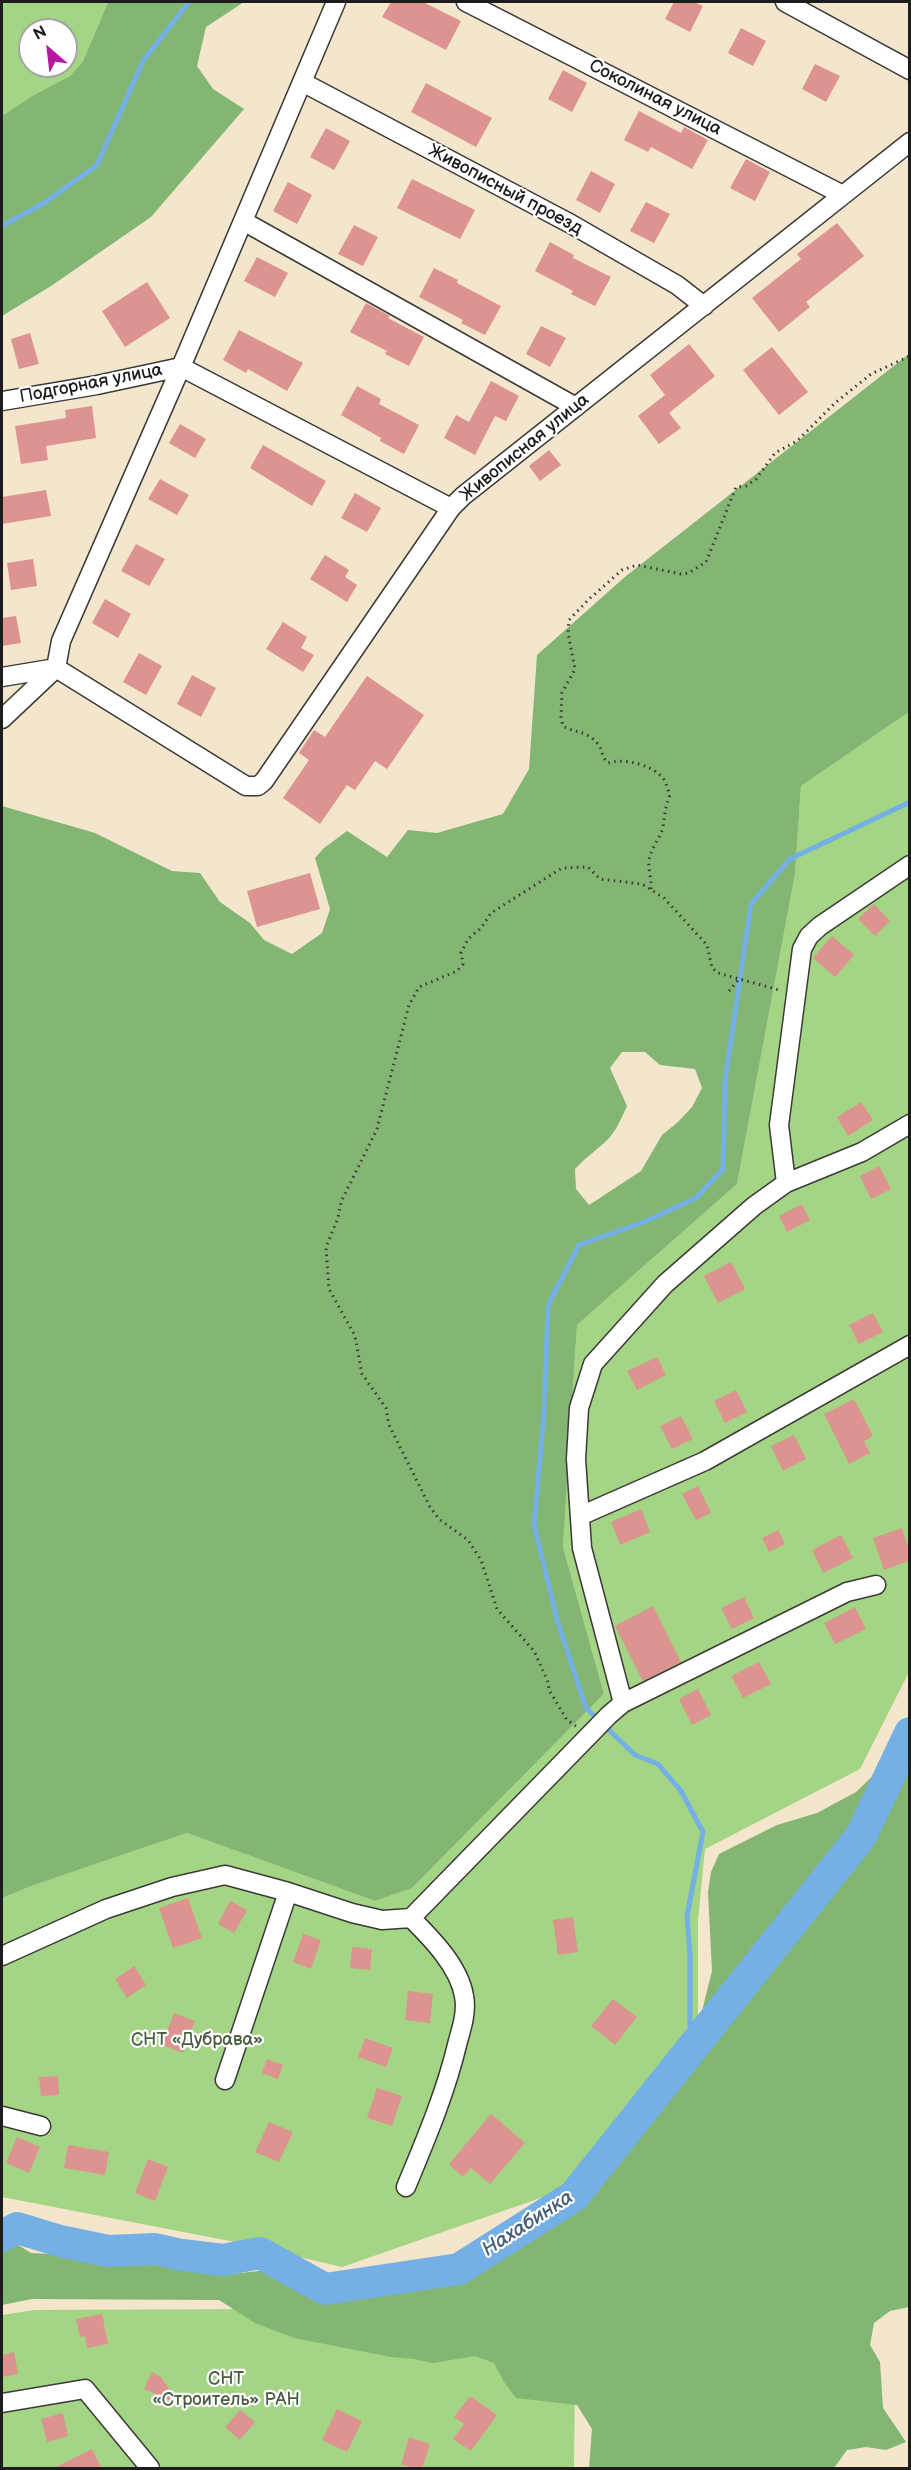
<!DOCTYPE html>
<html>
<head>
<meta charset="utf-8">
<style>
  body { margin:0 }
  #map { position:relative; width:911px; height:2470px; overflow:hidden; background:#f3e6cc; font-family:"Balsamiq Sans",sans-serif }
  canvas { display:block }
  .frame { position:absolute; inset:0; border:3px solid #1c1c1c; pointer-events:none }
  .north { position:absolute; left:18px; top:18px; width:60px; height:60px; box-sizing:border-box; background:#fff; border:2px solid #a4a4a4; border-radius:50%; rotate:332deg; font-size:16px; font-weight:700; line-height:24px; text-align:center; color:#1c1c1c }
  .north::after { content:''; display:block; margin:auto; width:21px; height:27px; background:#b5179e; clip-path:polygon(50% 0,100% 100%,50% 72%,0 100%) }
</style>
</head>
<body>
<div id="map">
<canvas width="911" height="2470"></canvas>
<div class="frame"></div>
<div class="north">N</div>
</div>
<script>
const c = document.querySelector('canvas').getContext('2d');
c.lineJoin = 'round';
function paint(path, color) {
  c.fillStyle = color;
  c.fill(path, 'evenodd');
}
function strokePath(path, color, width, dash) {
  c.strokeStyle = color;
  c.lineWidth = width;
  c.lineCap = dash ? 'butt' : 'round';
  c.setLineDash(dash || []);
  c.stroke(path);
}
function write(font, color, halo, rows, align = 'center') {
  c.font = font + ' "Balsamiq Sans",sans-serif';
  c.lineWidth = 4.5;
  c.setLineDash([]);
  c.textBaseline = 'middle';
  c.strokeStyle = halo;
  c.fillStyle = color;
  for (const [text, x, y, turn = 0] of rows) {
    c.save();
    c.translate(x, y);
    c.rotate((+turn || 0) * Math.PI / 180);
    c.textAlign = isNaN(turn) ? turn : align;
    if (halo) c.strokeText(text, 0, 0);
    c.fillText(text, 0, 0);
    c.restore();
  }
}
const green = new Path2D(`
  M2,2H108L83,61L70,76L32,96L2,116ZM30,30H66V66H30Z
  M909,712V1672L860,1769L705,1849L698,1920V2018L572,2187L342,2267L235,2242L2,2197V1898L34,1885L187,1833L375,1901L412,1888L604,1694L563,1547L577,1325L737,1184L795,874L801,786Z
  M253,2309L575,2372L574,2468H2V2315L34,2310Z`);
const forest = new Path2D(`
  M108,2H244L206,27L197,66L213,89L244,109L151,217L51,286L2,316V116L32,96L70,76L83,61Z
  M909,354V712L801,786L795,874L737,1184L577,1325L563,1547L604,1694L412,1888L375,1901L187,1833L34,1885L2,1898V806L95,833L172,871L200,873L220,902L250,923L264,940L292,954L322,933L330,909L315,858L324,848L347,831L387,857L408,830L437,833L503,814L529,769L537,655L626,576ZM622,1052H645L660,1065L695,1069L702,1088L692,1107L678,1122L662,1135L641,1171L589,1205L576,1189L575,1169C585,1158 593,1153 604,1143C615,1134 621,1119 627,1106L610,1068Z
  M909,1741V2307L890,2311L874,2323L870,2345L880,2362L883,2408L906,2442L886,2450L866,2447L847,2450L834,2468H589L592,2429L577,2405L516,2398L504,2382L494,2363L475,2356L433,2363L414,2359L391,2357L294,2338L255,2323L219,2300L32,2299L2,2305V2247L15,2243L31,2253L133,2258L225,2275L266,2270L287,2274L304,2286L324,2294L344,2297L366,2292L387,2283L411,2281L431,2283H452L544,2233L579,2207L594,2193L689,2070L698,2052L702,2031V2011L712,1971L708,1892L711,1872L719,1854L777,1825L817,1813L856,1792Z`);
const stream = new Path2D(`
  M2,226L44,203L97,165L143,61L189,2
  M690,2051V1953L687,1916L703,1832L681,1791L658,1764L635,1755L586,1708L558,1623L534,1525L544,1412L548,1305L579,1245L644,1222L696,1198L723,1169L725,1081L751,904L790,859L910,802`);
const river = new Path2D(`
  M2,2236L17,2228L60,2241L108,2251L155,2249L182,2255L223,2260L260,2253L325,2289L459,2269L574,2196L861,1836L910,1733`);
const building = new Path2D(`
  M391,2H423L461,21L446,50L382,17Z
  M674,2H694L703,6L690,32L665,19Z
  M741,28L766,41L753,66L728,53Z
  M815,64L840,76L826,102L802,89Z
  M563,70L587,83L572,112L548,99Z
  M426,83L492,118L476,147L411,112Z
  M639,111L681,133L684,127L708,140L692,169L651,147L648,152L624,140Z
  M326,128L350,141L334,170L310,157Z
  M746,159L770,172L755,201L730,188Z
  M591,171L615,184L600,213L576,200Z
  M412,179L475,210L460,239L397,208Z
  M288,182L312,195L297,224L273,211Z
  M646,202L670,214L654,243L630,231Z
  M837,223L864,256L806,302L810,307L779,332L752,298L801,259L797,254Z
  M354,225L378,237L363,266L338,254Z
  M550,242L574,255L573,258L611,277L595,306L571,294L573,291L535,271Z
  M257,257L288,273L275,297L244,281Z
  M434,268L458,280L457,283L501,306L485,335L461,323L463,320L419,297Z
  M147,282L170,318L125,347L102,311Z
  M366,303L390,316L388,318L424,337L409,366L385,354L387,351L350,332Z
  M541,326L566,338L550,367L526,354Z
  M239,330L303,363L287,391L248,369L246,373L223,360Z
  M30,333L39,364L19,369L11,339Z
  M689,344L715,376L669,413L681,428L659,444L638,416L665,395L650,375Z
  M772,347L808,392L779,415L743,370Z
  M491,381L519,396L506,421L495,416L475,455L444,438L456,415L469,422Z
  M357,386L381,399L379,404L419,425L404,454L380,441L381,438L341,415Z
  M92,406L96,438L46,446L48,460L21,464L15,426L66,418L65,410Z
  M180,424L206,439L195,458L169,443Z
  M263,445L326,481L312,506L250,468Z
  M549,450L561,465L540,481L529,466Z
  M160,479L189,495L177,515L148,499Z
  M46,490L51,516L2,524V497Z
  M355,493L381,508L367,532L341,518Z
  M136,544L165,559L149,586L121,571Z
  M325,555L349,570L345,577L357,585L347,602L310,579Z
  M33,559L37,586L11,590L7,563Z
  M105,599L131,614L118,638L92,623Z
  M16,616L21,643L2,646V618Z
  M283,622L307,637L301,648L314,655L303,672L266,649Z
  M139,653L162,666L146,695L123,682Z
  M192,675L216,688L201,717L177,704Z
  M367,676L424,715L387,769L375,761L355,790L347,785L320,824L283,798L309,760L299,753L314,730L325,737Z
  M310,873L320,909L257,927L247,891Z
  M874,904L890,921L875,936L858,919Z
  M832,936L854,955L835,977L813,958Z
  M861,1102L873,1120L848,1136L837,1117Z
  M879,1166L891,1189L871,1199L860,1176Z
  M802,1204L810,1220L787,1232L779,1216Z
  M731,1262L745,1289L718,1303L704,1276Z
  M873,1313L883,1332L859,1344L849,1325Z
  M657,1357L666,1375L637,1390L627,1371Z
  M736,1390L747,1412L725,1423L714,1401Z
  M854,1399L873,1436L864,1441L870,1453L849,1464L824,1414Z
  M681,1416L693,1439L672,1449L660,1426Z
  M794,1435L806,1459L783,1471L771,1446Z
  M698,1486L711,1513L696,1520L682,1494Z
  M641,1509L650,1532L620,1545L611,1522Z
  M902,1528L909,1550V1561L884,1570L873,1538Z
  M778,1530L785,1544L769,1552L762,1538Z
  M841,1535L853,1558L823,1573L812,1550Z
  M744,1597L754,1618L732,1629L721,1608Z
  M653,1606L681,1662L643,1681L615,1626Z
  M855,1607L866,1629L835,1644L824,1623Z
  M759,1662L771,1684L743,1698L731,1676Z
  M698,1689L711,1715L692,1725L679,1699Z
  M188,1898L202,1938L173,1948L159,1908Z
  M230,1901L247,1910L234,1933L218,1924Z
  M573,1917L578,1952L558,1955L553,1920Z
  M303,1934L321,1940L311,1969L293,1962Z
  M352,1947L372,1949L370,1970L350,1968Z
  M134,1966L146,1985L127,1998L115,1979Z
  M408,1991L433,1994L430,2023L405,2020Z
  M613,1999L637,2017L615,2045L591,2026Z
  M174,2013L195,2021L183,2053L162,2045Z
  M365,2038L393,2048L386,2067L358,2057Z
  M267,2059L283,2065L278,2079L262,2073Z
  M58,2076L59,2095L41,2096L39,2077Z
  M377,2088L402,2096L392,2126L367,2118Z
  M491,2114L525,2143L490,2184L471,2168L463,2177L449,2164Z
  M269,2122L293,2132L279,2162L255,2152Z
  M17,2137L40,2147L29,2173L6,2163Z
  M68,2145L109,2152L105,2175L64,2168Z
  M148,2159L168,2167L155,2201L135,2193Z
  M102,2314L108,2344L87,2348L85,2336L80,2337L76,2319Z
  M14,2352L18,2374L2,2377V2355Z
  M152,2372L161,2377L180,2405L144,2389Z
  M470,2396L497,2415L471,2451L453,2439L464,2424L454,2417Z
  M337,2409L362,2421L347,2452L322,2440Z
  M240,2410L255,2422L240,2440L225,2427Z
  M63,2413L68,2436L47,2442L41,2419Z
  M409,2437L430,2444L422,2469L401,2465Z
  M92,2449L102,2469H52Z`);
const path = new Path2D(`
  M651,889C652,879 648,871 649,861C651,847 660,839 663,827C665,814 665,807 670,795C668,790 666,781 662,777C650,764 623,758 608,763C601,757 603,749 597,743C586,730 574,733 563,726L561,718L562,693L575,669L568,633L569,620L588,600L622,570L637,565L681,574L689,573L706,562L736,487L746,486L756,479L775,453L797,441L835,403L871,374L910,356
  M729,991L739,979
  M576,1726L567,1720L549,1690L548,1682L534,1651L497,1609L481,1560L468,1540L439,1519L430,1507L389,1425L386,1408L362,1374L355,1336L329,1289L326,1247L338,1218L341,1202L377,1129L409,1005L419,987L457,971L463,964L461,953L468,939L481,928L491,913L562,868L588,867L600,879L642,884L664,898L707,945L712,968L718,973L779,990`);
const minor = new Path2D(`
  M466,2L843,195
  M785,2L910,70
  M302,82L571,224L677,285L704,306
  M243,221L576,407
  M181,367L451,508
  M2,401L97,385L181,367
  M56,668L246,786H258L264,781L451,508L463,496L910,142
  M56,668L61,641L181,367L336,2
  M2,677L56,668
  M2,719L56,668
  M786,1183L779,1125L802,949L809,936L820,926L910,865
  M580,1516L705,1461L910,1345
  M623,1703L847,1592L876,1585
  M2,1956L106,1909L172,1887L225,1875L288,1892L352,1913L382,1920L411,1918L609,1715L623,1703L582,1548L576,1459L579,1408L593,1364L665,1284L754,1206L786,1183L862,1152L910,1124
  M225,2080L288,1892
  M2,2116L41,2126
  M406,2187C426,2139 446,2092 458,2041C462,2027 467,2011 464,1996C459,1966 431,1938 411,1918
  M2,2403L85,2389L150,2468`);
const streetNames = [
  ["Соколиная улица",655,98,27],
  ["Живописный проезд",505,190,28],
  ["Подгорная улица",91,384,-11],
  ["Живописная улица",525,448,-39]
];
const parkNames = [
  ["СНТ «Дубрава»",197,2040],
  ["СНТ",226,2379],
  ["«Строитель» РАН",226,2400]
];
const waterNames = [
  ["Нахабинка",528,2224,-33]
];
paint(green, '#a3d585');
paint(forest, '#82b672');
strokePath(stream, '#74afe5', 5);
strokePath(river, '#74afe5', 32);
paint(building, '#dd938f');
strokePath(minor, '#3c3a36', 21);
strokePath(path, '#3c3a36', 3, [1.5, 4.5]);
strokePath(minor, '#fff', 18);
write('18px', '#1c1c1c', '#fff', streetNames);
write('18px', '#4b5d41', '#fff', parkNames);
write('italic 20px', '#445e76', '#fff', waterNames);
</script>
</body>
</html>
